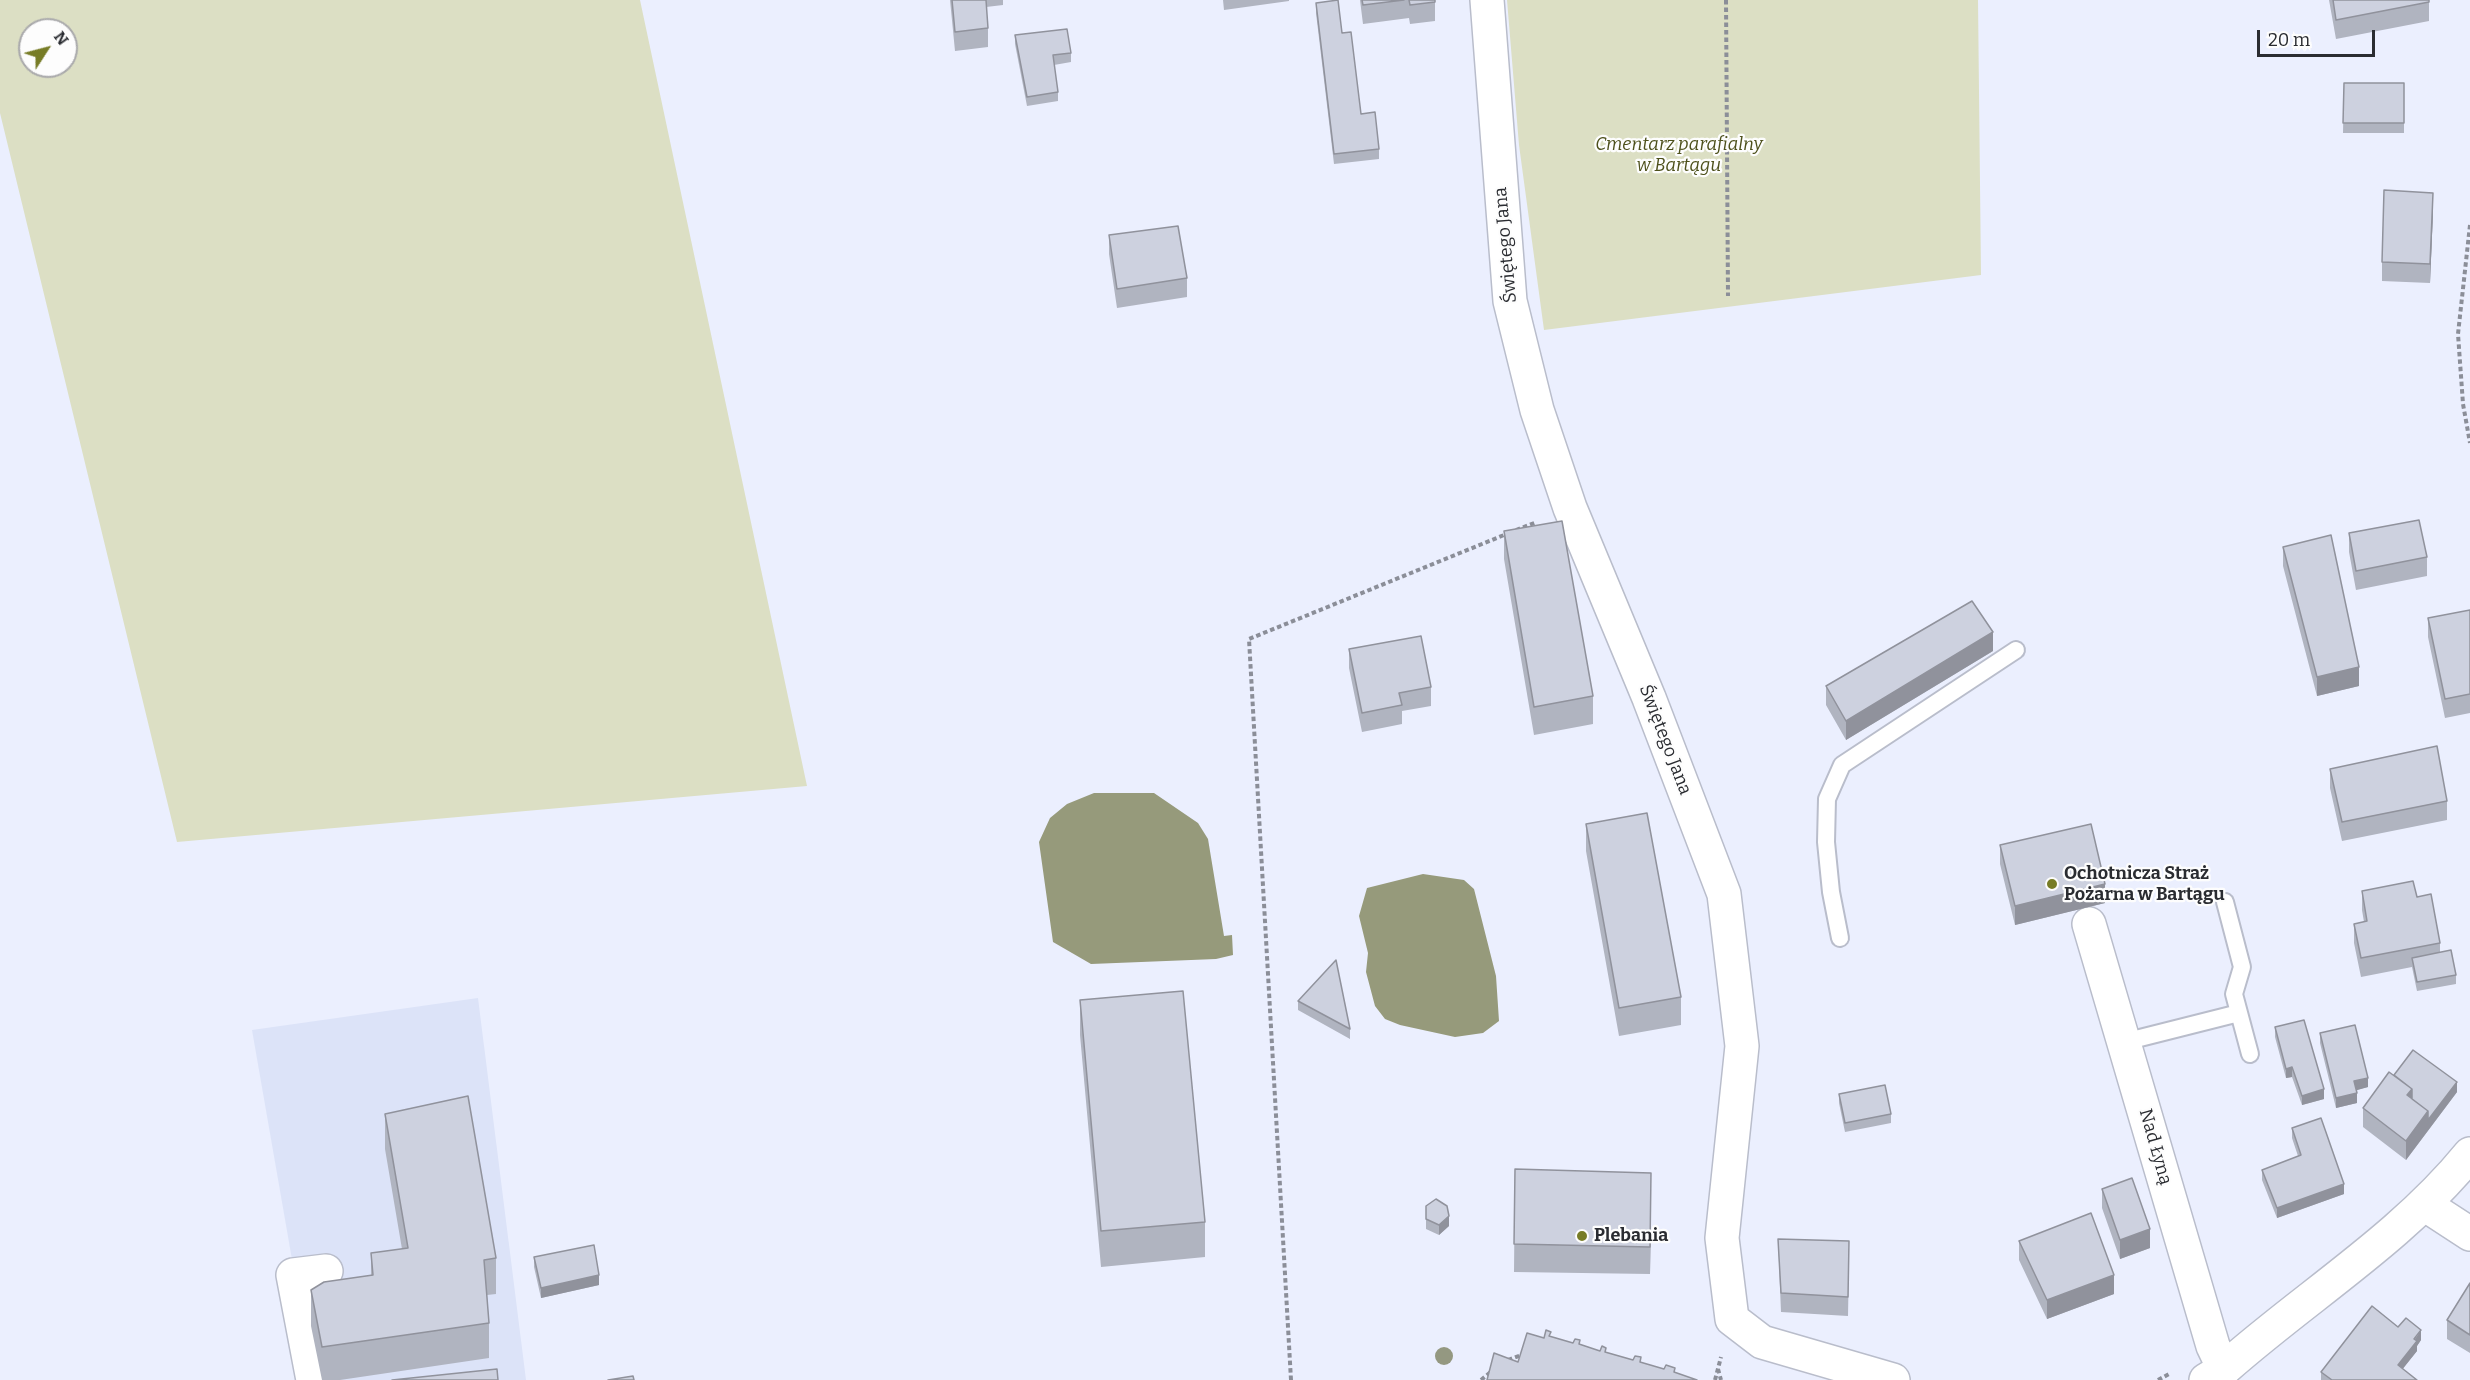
<!DOCTYPE html>
<html>
<head>
<meta charset="utf-8">
<style>
  body { margin:0 }
  #map { position:relative; width:2470px; height:1380px; overflow:hidden; background:#ebeffe; font-family:Bitter,serif }
  canvas { display:block }
  .north { position:absolute; left:18px; top:18px; width:60px; height:60px; box-sizing:border-box; background:#fdfdfd; border:2px solid #a9a9ab; border-radius:50%; rotate:54deg; font-size:16px; font-weight:700; line-height:24px; text-align:center; color:#2a2c31 }
  .north::after { content:''; display:block; margin:auto; width:21px; height:27px; background:#777c26; clip-path:polygon(50% 0,100% 100%,50% 72%,0 100%) }
  .scale { position:absolute; left:2257px; top:30px; width:118px; height:27px; box-sizing:border-box; border:3px solid #2a2c31; border-top:0; padding-left:8px; font-size:18px; line-height:21px; white-space:nowrap; color:#2a2c31; -webkit-text-stroke:4px #fdfdfd; paint-order:stroke }
</style>
</head>
<body>
<div id="map">
<canvas width="2470" height="1380"></canvas>
<div class="north">N</div>
<div class="scale">20 m</div>
</div>
<script>
const c = document.querySelector('canvas').getContext('2d');
c.lineJoin = 'round';
function paint(path, color) {
  c.fillStyle = color;
  c.fill(path, 'evenodd');
}
function strokePath(path, color, width, dash) {
  c.strokeStyle = color;
  c.lineWidth = width;
  c.lineCap = dash ? 'butt' : 'round';
  c.setLineDash(dash || []);
  c.stroke(path);
}
function write(font, color, halo, rows, align = 'center') {
  c.font = font + ' Bitter,serif';
  c.lineWidth = 4.5;
  c.setLineDash([]);
  c.textBaseline = 'middle';
  c.strokeStyle = halo;
  c.fillStyle = color;
  for (const [text, x, y, turn = 0] of rows) {
    c.save();
    c.translate(x, y);
    c.rotate((+turn || 0) * Math.PI / 180);
    c.textAlign = isNaN(turn) ? turn : align;
    if (halo) c.strokeText(text, 0, 0);
    c.fillText(text, 0, 0);
    c.restore();
  }
}
const built = new Path2D(`
  M478,998L526,1380H313L252,1030Z`);
const green = new Path2D(`
  M0,0H640L807,786L177,842L0,113ZM30,30H66V66H30Z
  M1507,0H1978L1981,275L1544,330L1519,145Z`);
const water = new Path2D(`
  M1094,793H1154L1198,823L1208,839L1224,936L1232,935L1233,955L1216,959L1091,964L1053,942L1039,842L1050,818L1067,804Z
  M1423,874L1464,880L1474,889L1496,976L1499,1021L1483,1033L1455,1037L1400,1025L1385,1019L1375,1006L1366,972L1368,953L1359,916L1367,888Z`);
const path = new Path2D(`
  M1726,0L1728,296
  M2470,225L2458,334L2463,404L2470,443
  M1516,530L1537,522
  M1508,1360L1524,1354
  M1718,1369L1721,1380
  M1291,1380L1249,639L1509,533
  M1481,1380L1492,1371
  M1715,1380L1721,1357
  M2158,1380L2169,1374`);
const lane = new Path2D(`
  M2225,902L2242,967L2234,994L2250,1054
  M1840,938L1831,892L1826,842L1827,799L1842,765L2016,650
  M2124,1042L2239,1013`);
const street = new Path2D(`
  M1487,0L1510,301L1537,410L1570,508L1649,698L1724,894L1742,1046L1722,1238L1732,1319L1762,1342L1893,1380
  M2089,924L2213,1346L2224,1369
  M2424,1204L2470,1234
  M313,1380L293,1275L326,1271`);
const secondary = new Path2D(`
  M2206,1380L2224,1369C2305,1297 2401,1239 2470,1154`);
const trees = [
  [1444,1356]
];
const wall = new Path2D(`
  M950,0H1003V5L986,7L988,28V47L955,51Z
  M1223,0H1289V1L1224,10Z
  M1360,0H1435V21L1410,24L1409,18L1363,24Z
  M2329,0H2429V21L2336,39Z
  M1316,3L1342,33L1361,114L1379,149V159L1334,164L1316,13Z
  M1015,35L1071,53V62L1054,65L1058,92V101L1027,106L1015,44Z
  M2344,83H2404V133H2343Z
  M2433,212L2430,283L2382,281V262Z
  M1109,235L1187,278V297L1117,308L1109,254Z
  M1504,531L1593,696V724L1534,735L1504,559Z
  M2349,533L2427,557V576L2356,590L2349,552Z
  M2283,547L2359,686L2317,696L2283,566Z
  M2470,610V713L2445,718L2428,637V618Z
  M1349,649L1431,687V706L1402,711V724L1362,732L1349,668Z
  M1993,651L1846,740L1826,705V686Z
  M2330,769L2447,801V820L2342,841L2330,788Z
  M1586,824L1681,997V1025L1619,1036L1586,851Z
  M2000,845L2105,903L2015,925L2000,864Z
  M2362,891L2417,897L2440,943V952L2456,975V984L2417,991L2412,967L2361,977L2354,943V924L2364,922L2362,910Z
  M1080,1000L1205,1222V1257L1101,1267L1080,1035Z
  M1298,1001L1350,1029V1039L1298,1010Z
  M2275,1027L2324,1099L2302,1105L2292,1077L2286,1078L2275,1037Z
  M2320,1033L2368,1087L2356,1090L2357,1103L2336,1108L2320,1043Z
  M2394,1075L2457,1092L2406,1160L2363,1127V1108Z
  M1839,1094L1891,1114V1123L1845,1132L1839,1103Z
  M385,1114L496,1258V1294L487,1295L489,1323V1358L340,1380H322L311,1326V1290L371,1275V1253L402,1249L385,1149Z
  M2292,1128L2344,1194L2277,1218L2262,1180V1170L2298,1156L2292,1138Z
  M1515,1169L1651,1201L1650,1274L1514,1272Z
  M2102,1189L2150,1248L2120,1259L2102,1208Z
  M1426,1206L1449,1226L1439,1235L1426,1229Z
  M1778,1239L1849,1260L1848,1316L1781,1312Z
  M2019,1241L2114,1294L2047,1319L2019,1260Z
  M534,1257L599,1285L541,1298L534,1267Z
  M2470,1283V1353L2447,1339V1320Z
  M2398,1327L2421,1340L2417,1346V1351L2402,1369L2417,1380H2321V1372Z`);
const shadedWall = new Path2D(`
  M2433,193V212L2430,283V264Z
  M1993,632V651L1846,740V721Z
  M2359,667V686L2317,696V677Z
  M2105,884V903L2015,925V906Z
  M2292,1067V1077L2286,1078V1069Z
  M2368,1078V1087L2354,1091V1081Z
  M2457,1082V1092L2406,1160V1141L2428,1111Z
  M2324,1089V1099L2302,1105V1096Z
  M2412,1089V1108L2407,1095Z
  M2357,1093V1103L2336,1108V1098Z
  M1651,1173V1201L1650,1274V1247Z
  M2344,1184V1194L2277,1218V1208Z
  M1449,1216V1226L1439,1235V1225Z
  M2150,1229V1248L2120,1259V1240Z
  M599,1275V1285L541,1298V1288Z
  M2114,1275V1294L2047,1319V1300Z
  M2421,1330V1340L2417,1346V1351L2398,1375V1365Z`);
const building = new Path2D(`
  M952,0H986L988,28L955,32Z
  M1338,0L1342,33L1351,32L1361,114L1375,112L1379,149L1334,154L1316,3Z
  M1362,0H1404L1363,5Z
  M1409,0H1435V2L1410,5Z
  M2333,0H2429V2L2336,20Z
  M1067,29L1071,53L1053,55L1058,92L1027,97L1015,35Z
  M2344,83H2404V123H2343Z
  M2384,190L2433,193L2430,264L2382,262Z
  M1178,226L1187,278L1117,289L1109,235Z
  M2419,520L2427,557L2356,571L2349,533Z
  M1562,521L1593,696L1534,707L1504,531Z
  M2331,535L2359,667L2317,677L2283,547Z
  M1972,601L1993,632L1846,721L1826,686Z
  M2470,610V694L2445,699L2428,618Z
  M1421,636L1431,687L1399,693L1402,705L1362,713L1349,649Z
  M2437,746L2447,801L2342,822L2330,769Z
  M1647,813L1681,997L1619,1008L1586,824Z
  M2091,824L2105,884L2015,906L2000,845Z
  M2413,881L2417,897L2431,894L2440,943L2361,958L2354,924L2367,921L2362,891Z
  M2451,950L2456,975L2417,982L2412,958Z
  M1336,960L1350,1029L1298,1001Z
  M1183,991L1205,1222L1101,1231L1080,1000Z
  M2304,1020L2324,1089L2302,1096L2292,1067L2286,1069L2275,1027Z
  M2355,1025L2368,1078L2354,1081L2357,1093L2336,1098L2320,1033Z
  M2413,1050L2457,1082L2428,1120V1111L2412,1099V1089L2394,1075Z
  M2389,1072L2412,1089L2407,1095L2428,1111L2406,1141L2363,1108Z
  M1885,1085L1891,1114L1845,1123L1839,1094Z
  M468,1096L496,1258L484,1260L489,1323L322,1347L311,1290L324,1282L373,1275L371,1253L408,1248L385,1114Z
  M2321,1118L2344,1184L2277,1208L2262,1170L2301,1155L2292,1128Z
  M1515,1169L1651,1173L1650,1247L1514,1244Z
  M2132,1178L2150,1229L2120,1240L2102,1189Z
  M1436,1199L1447,1206L1449,1216L1439,1225L1426,1219V1206Z
  M2091,1213L2114,1275L2047,1300L2019,1241Z
  M1778,1239L1849,1241L1848,1297L1781,1293Z
  M594,1245L599,1275L541,1288L534,1257Z
  M2470,1283V1335L2447,1320Z
  M2372,1306L2398,1327L2406,1318L2421,1330L2414,1339L2417,1341L2398,1365L2417,1380H2332L2321,1372Z
  M1546,1330L1551,1332L1549,1336L1573,1343L1575,1339L1580,1340L1579,1344L1600,1351L1602,1346L1606,1348L1605,1352L1633,1360L1635,1356L1641,1357L1640,1362L1664,1369L1666,1365L1675,1368L1674,1372L1697,1380H1487L1494,1353L1518,1362L1527,1333L1544,1338Z
  M497,1369L498,1380H392Z
  M633,1376L634,1380H608Z`);
const markers = [
  [2052,884,6,"#777c26"],
  [1582,1236,6,"#777c26"]
];
const parkNames = [
  ["Cmentarz parafialny",1679,145],
  ["w Bartągu",1679,166]
];
const streetNames = [
  ["Świętego Jana",1506,245,-95],
  ["Świętego Jana",1665,740,69],
  ["Nad Łyną",2155,1147,74]
];
const poiNames = [
  ["Ochotnicza Straż",2064,874],
  ["Pożarna w Bartągu",2064,895],
  ["Plebania",1594,1236]
];
paint(built, '#dce3f8');
paint(green, '#dcdfc4');
paint(water, '#969a7b');
strokePath(lane, '#b9bdcb', 20);
strokePath(street, '#b9bdcb', 36);
strokePath(secondary, '#b9bdcb', 36);
strokePath(path, '#8b8e98', 4, [4.5, 3]);
strokePath(lane, '#fff', 16);
strokePath(street, '#fff', 33);
strokePath(secondary, '#fff', 33);
c.fillStyle = '#949881';
for (const [x, y] of trees) {
  c.beginPath();
  c.arc(x, y, 9, 0, 2 * Math.PI);
  c.fill();
}
paint(wall, '#b0b4c0');
paint(shadedWall, '#90929c');
paint(building, '#cdd1df');
strokePath(building, '#90929c', 1.5);
for (const [x, y, r, color] of markers) {
  const dot = new Path2D();
  dot.arc(x, y, r, 0, 2 * Math.PI);
  c.fillStyle = color;
  c.fill(dot);
  strokePath(dot, '#fdfdfd', 2);
}
write('italic 18px', '#4d501b', '#fdfdfd', parkNames);
write('18px', '#2a2c31', '#fdfdfd', streetNames);
write('bold 18px', '#2a2c31', '#fdfdfd', poiNames, 'left');
</script>
</body>
</html>
